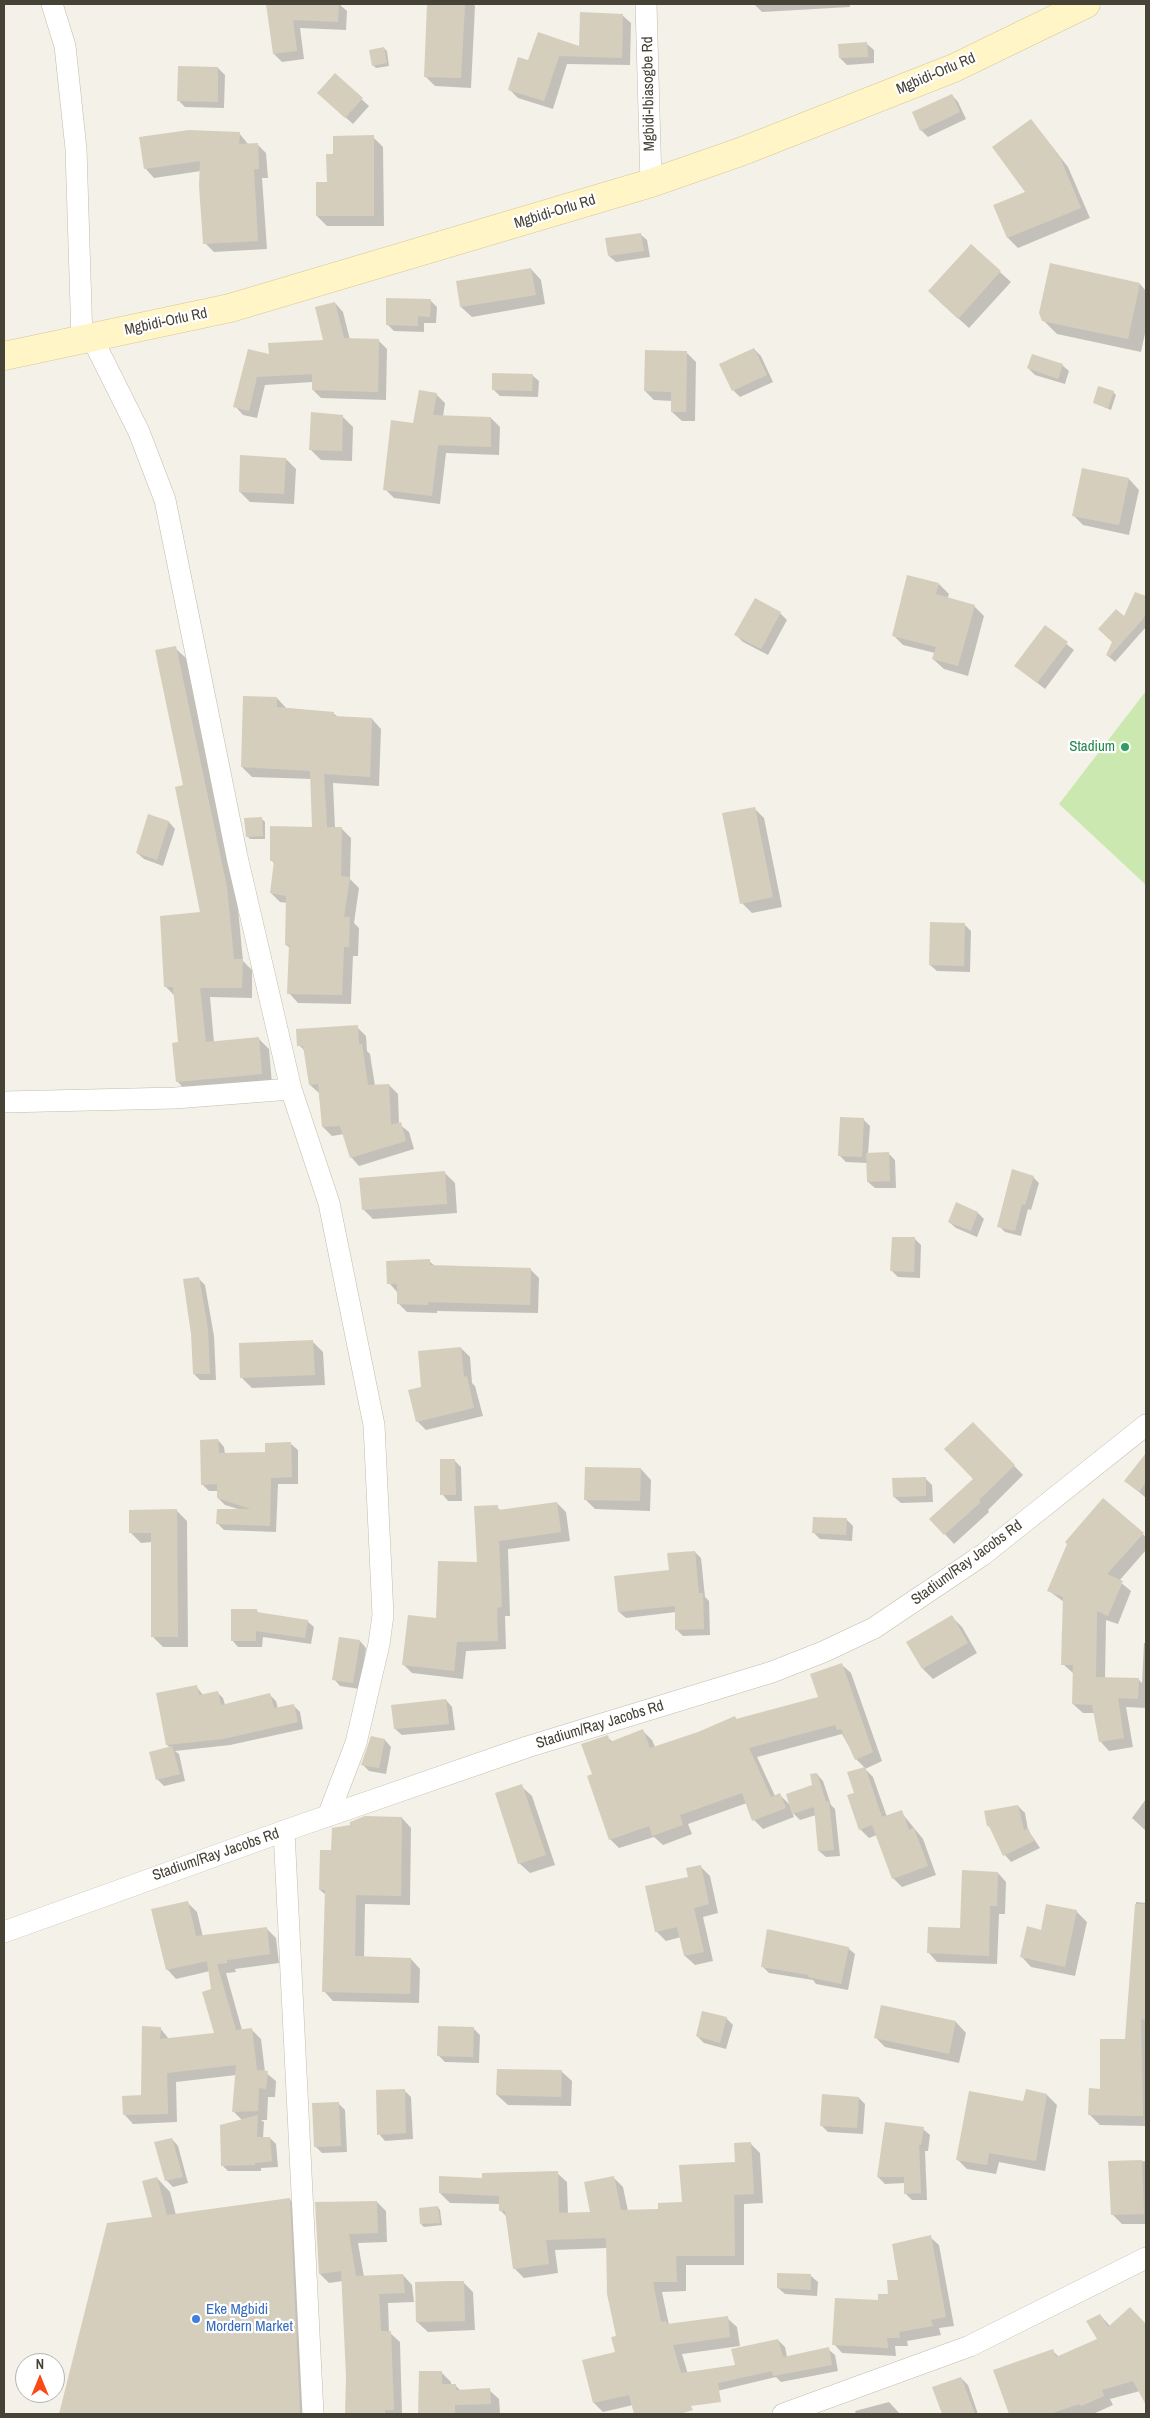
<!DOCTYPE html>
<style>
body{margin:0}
#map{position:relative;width:1150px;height:2418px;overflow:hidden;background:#f4f1e8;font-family:"Archivo Narrow",sans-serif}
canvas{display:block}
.frame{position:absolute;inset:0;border:5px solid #474236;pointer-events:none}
.north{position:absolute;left:15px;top:2353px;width:50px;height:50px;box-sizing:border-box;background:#fff;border:1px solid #b5b3af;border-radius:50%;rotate:0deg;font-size:14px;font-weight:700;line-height:20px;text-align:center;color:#474236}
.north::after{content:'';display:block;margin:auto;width:18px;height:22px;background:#fb4918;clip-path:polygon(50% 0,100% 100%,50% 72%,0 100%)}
</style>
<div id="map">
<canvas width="1150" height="2418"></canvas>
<div class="frame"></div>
<div class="north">N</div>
</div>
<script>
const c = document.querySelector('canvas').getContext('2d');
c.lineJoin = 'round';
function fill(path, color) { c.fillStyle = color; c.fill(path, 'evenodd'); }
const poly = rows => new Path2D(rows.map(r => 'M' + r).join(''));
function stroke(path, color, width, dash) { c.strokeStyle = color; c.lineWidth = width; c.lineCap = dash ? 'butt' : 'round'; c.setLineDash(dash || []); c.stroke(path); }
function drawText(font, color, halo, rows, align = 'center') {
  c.font = font + ' "Archivo Narrow",sans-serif'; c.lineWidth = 4.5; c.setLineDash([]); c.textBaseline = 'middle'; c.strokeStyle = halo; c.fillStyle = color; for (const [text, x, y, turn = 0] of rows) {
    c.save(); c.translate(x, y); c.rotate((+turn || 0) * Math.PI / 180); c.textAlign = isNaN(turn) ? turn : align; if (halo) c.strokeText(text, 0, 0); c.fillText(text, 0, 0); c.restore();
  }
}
const green = poly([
 [1146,691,1146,885,1059,804]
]);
const shadow = poly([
 [267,4,339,4,347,11,346,30,300,28,304,59,282,62,274,54],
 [428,4,473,4,475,6,471,88,435,86,425,76],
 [754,4,850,4,850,7,762,12],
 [622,15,631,23,630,65,567,64,553,109,518,98,510,90,529,62,580,48],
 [867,44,874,50,874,63,847,65,840,58],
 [384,48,387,51,389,66,376,68,373,65],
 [218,68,225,75,224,108,185,107,179,101],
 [335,75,369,106,353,124,325,99],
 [952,95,958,102,966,119,928,137,921,130],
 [1031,120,1068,167,1090,218,1018,248,1008,238,994,206,1027,192],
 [239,133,248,144,257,144,266,153,268,178,262,178,267,249,214,252,205,243,201,171,154,178,145,168],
 [373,137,383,147,384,226,327,226,317,216,328,183],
 [640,234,647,240,650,257,616,262,609,256],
 [971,246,1011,282,969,328,940,302],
 [531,269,541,280,545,304,472,317,461,307],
 [1140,284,1146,291,1146,329,1141,352,1057,334,1043,320],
 [430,300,437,307,436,323,424,323,424,332,394,331,387,324],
 [335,303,343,312,350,340,378,340,387,349,386,400,321,398,313,390,313,382,265,385,257,418,243,415,235,406,270,356,324,341],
 [754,349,761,356,773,382,740,397,733,390,721,365],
 [687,353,696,362,695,421,682,421,672,412,672,401,654,400,645,391],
 [1062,365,1069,371,1065,384,1035,375,1028,368],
 [532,375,539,381,538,397,500,396,493,389],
 [1113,392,1116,395,1111,410,1094,403],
 [436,394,445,403,443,417,491,418,500,427,499,455,446,453,440,504,394,498,385,489,414,424],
 [342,416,353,427,352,461,321,460,311,450],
 [286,459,296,469,294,504,250,502,240,492],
 [1129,479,1139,490,1129,535,1083,525,1073,515],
 [939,584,949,594,947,599,974,606,984,616,968,676,944,669,933,659,935,653,903,645,893,635],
 [1136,593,1146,598,1146,627,1115,662,1107,655],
 [755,600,780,613,787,620,768,655,743,642,736,635],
 [1045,627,1074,650,1045,689,1016,666],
 [175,648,186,658,237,898,243,961,252,970,252,998,210,997,214,1043,259,1039,269,1049,272,1084,187,1092,177,1081,179,1043,175,996,166,987,202,913,184,786],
 [277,698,286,708,333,713,338,717,372,719,381,729,379,786,333,783,335,828,341,828,351,838,350,879,359,888,354,923,359,928,358,956,353,956,351,1004,298,1003,289,993,290,948,286,945,288,903,280,902,271,893,275,864,271,860,314,828,312,779,252,777,242,767],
 [754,808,764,818,782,907,752,913,742,903],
 [149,816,169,822,175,829,163,866,144,859,137,853],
 [262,819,265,822,265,839,250,839,247,836],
 [964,924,971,931,970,972,937,971,930,965],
 [357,1027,366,1036,367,1051,370,1054,375,1086,389,1085,398,1094,399,1124,409,1132,414,1149,359,1166,351,1157,344,1134,332,1136,323,1127,319,1093,310,1085,306,1052,299,1045],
 [863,1119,870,1126,868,1154,889,1154,895,1160,896,1188,875,1188,868,1182,868,1163,846,1162,839,1155],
 [444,1172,455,1183,457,1213,373,1219,363,1209],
 [1033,1177,1039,1183,1031,1210,1028,1209,1021,1236,1005,1232,999,1226],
 [978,1213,984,1219,977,1237,956,1228,949,1222],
 [914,1238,921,1245,920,1278,898,1277,892,1271],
 [429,1261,435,1266,530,1269,539,1278,538,1313,437,1311,437,1313,407,1312,398,1303,398,1293,389,1283],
 [198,1278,205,1285,214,1336,216,1380,200,1380,194,1374],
 [313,1342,323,1352,325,1385,252,1388,242,1378],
 [461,1348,470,1357,472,1383,475,1386,483,1416,426,1430,417,1421,422,1388],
 [973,1423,1023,1475,988,1510,989,1512,954,1544,931,1519,975,1479],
 [218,1440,224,1447,225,1454,266,1454,291,1444,298,1450,298,1484,278,1484,276,1532,224,1530,217,1523,241,1510,225,1505,218,1498,218,1491,209,1491,202,1484],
 [1143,1458,1146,1461,1146,1498,1126,1481],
 [454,1460,461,1467,462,1501,448,1501,442,1494],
 [641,1469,651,1480,650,1511,595,1509,585,1499],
 [925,1478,932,1485,933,1502,901,1503,894,1497],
 [1103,1500,1146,1537,1146,1550,1119,1581,1131,1591,1118,1624,1106,1620,1105,1678,1138,1679,1142,1683,1144,1643,1146,1643,1146,1708,1126,1707,1133,1747,1109,1751,1100,1741,1095,1713,1083,1713,1073,1704,1074,1674,1063,1664,1064,1602,1049,1591],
 [557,1503,566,1512,570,1541,508,1549,510,1616,505,1616,506,1649,466,1651,463,1679,412,1673,403,1664,478,1564,497,1507,501,1511],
 [177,1511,187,1521,188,1647,163,1647,153,1637,152,1542,141,1543,130,1532],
 [846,1519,853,1526,852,1541,820,1539,814,1533],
 [695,1552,701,1558,705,1597,709,1601,710,1635,683,1636,676,1629,676,1612,626,1618,619,1612],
 [256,1610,259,1613,307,1621,314,1627,311,1644,263,1637,262,1647,238,1647,232,1640],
 [952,1617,962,1627,977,1653,933,1679,923,1669],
 [360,1641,366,1648,360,1689,340,1686,334,1679],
 [841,1664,851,1673,882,1761,865,1769,873,1777,887,1817,901,1812,923,1839,936,1875,902,1887,893,1878,877,1835,869,1838,860,1829,856,1793,865,1768,856,1759,842,1734,757,1757,775,1796,780,1795,791,1806,813,1786,817,1774,823,1781,831,1805,835,1809,840,1856,826,1857,819,1851,816,1815,800,1820,792,1812,794,1817,763,1829,754,1820,747,1803,688,1824,692,1834,663,1845,654,1837,619,1848,610,1839,593,1775,607,1737,613,1742,642,1730,652,1740,655,1747,698,1734,735,1717,737,1720,820,1698],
 [196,1686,203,1695,217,1692,223,1698,225,1705,270,1695,276,1701,278,1709,293,1705,300,1712,303,1729,230,1745,175,1751,179,1754,185,1781,164,1786,157,1779,171,1748,167,1745],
 [446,1700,452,1707,455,1730,402,1735,395,1729],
 [371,1737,385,1740,391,1747,386,1774,369,1771,363,1765],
 [521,1786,532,1796,555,1865,530,1873,519,1863],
 [1146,1799,1146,1831,1132,1818],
 [1018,1806,1025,1813,1028,1830,1040,1848,1011,1862,1005,1855,993,1830,988,1826],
 [402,1818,411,1828,410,1905,365,1904,364,1958,411,1959,420,1969,419,2003,333,2001,324,1991,327,1896,320,1890,332,1851],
 [700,1866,710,1876,718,1913,703,1917,713,1961,695,1965,685,1956,681,1937,666,1941,656,1931,689,1878],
 [998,1873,1006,1882,1005,1914,999,1914,997,1964,937,1962,929,1953,961,1929],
 [187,1902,197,1912,203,1937,267,1929,276,1938,279,1963,235,1969,236,1972,226,1973,242,2030,251,2029,261,2039,265,2072,276,2081,275,2097,268,2097,267,2120,261,2120,264,2122,263,2138,270,2138,276,2144,278,2167,261,2168,261,2171,228,2171,222,2165,242,2120,233,2111,236,2075,176,2082,177,2122,133,2124,124,2114,142,2096,160,2028,169,2039,216,2034,210,1971,176,1979,167,1969],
 [1136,1902,1146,1903,1146,2126,1100,2125,1089,2114,1126,2040],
 [1076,1911,1087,1922,1075,1976,1031,1967,1021,1956,1042,1931],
 [768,1930,848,1948,855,1954,848,1990,816,1984,813,1980,769,1973,762,1966],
 [882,2007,956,2022,966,2033,959,2063,885,2047,875,2037],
 [726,2018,733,2025,726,2049,704,2043,697,2036],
 [473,2028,480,2035,479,2063,445,2062,438,2055],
 [561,2071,572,2081,571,2106,508,2105,497,2095],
 [404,2090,411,2097,413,2139,385,2141,379,2134],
 [1047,2095,1057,2105,1045,2171,999,2162,996,2174,967,2169,957,2159,1024,2102],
 [859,2098,865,2104,863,2134,828,2132,821,2125],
 [339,2104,345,2110,347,2152,322,2153,315,2146],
 [923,2129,930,2135,928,2151,925,2151,927,2200,912,2200,905,2193,905,2183,885,2184,878,2177],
 [172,2139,178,2146,188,2183,173,2187,166,2180],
 [751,2144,760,2153,763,2203,744,2204,744,2265,686,2265,686,2291,662,2292,669,2325,727,2318,737,2327,740,2346,682,2354,693,2391,603,2412,594,2403,617,2353,618,2337,607,2248,555,2250,558,2273,524,2278,514,2268,508,2218,500,2210,500,2204,450,2203,440,2193,484,2179,557,2173,567,2182,568,2214,592,2213,613,2177,623,2187,628,2211,660,2210,683,2203,736,2163],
 [1146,2161,1146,2224,1122,2224,1112,2214,1110,2163],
 [157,2178,170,2192,176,2215,289,2199,303,2212,313,2414,60,2414,108,2224,154,2218],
 [377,2202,386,2211,387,2242,358,2243,364,2277,403,2275,412,2285,414,2302,388,2303,389,2332,400,2342,402,2414,350,2414,346,2410,348,2376,343,2281,329,2283,320,2274,316,2204],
 [438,2207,440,2210,442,2225,424,2227,421,2224],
 [930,2237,939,2245,954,2326,939,2328,941,2335,907,2341,908,2346,895,2346,896,2356,842,2353,834,2344,879,2301,889,2295],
 [811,2276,818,2282,817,2296,785,2294,778,2288],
 [463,2282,473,2292,475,2330,428,2332,417,2322],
 [1130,2309,1146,2326,1146,2402,1140,2391,1110,2399,1113,2405,1093,2414,1011,2414,995,2371,1052,2350,1059,2357,1099,2339,1100,2315,1111,2327],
 [778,2340,785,2347,787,2357,828,2349,835,2355,838,2371,781,2382,776,2377,717,2391,710,2384],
 [421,2372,442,2373,451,2382,451,2385,455,2385,461,2391,489,2390,499,2399,500,2413,420,2414],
 [961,2378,968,2385,978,2414,943,2414,934,2388],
 [889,2402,900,2414,856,2414,855,2411]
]);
const building = poly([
 [266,4,339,4,338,22,293,20,297,51,273,54],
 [427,4,465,4,461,78,424,77],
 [580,12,623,14,622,58,559,56,544,101,508,90,518,57,528,60,538,32,579,46],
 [867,42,868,57,839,58,838,44],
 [384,47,387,63,372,66,369,50],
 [178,66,218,67,218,102,177,101],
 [335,73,363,98,345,118,317,93],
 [952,94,960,112,920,131,912,112],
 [1031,119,1059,155,1081,208,1007,238,993,205,1025,192,992,147],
 [189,130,240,132,239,144,258,143,259,169,254,169,258,241,203,244,199,186,200,161,144,169,139,137],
 [374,135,374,216,316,216,316,182,327,182,326,154,333,154,333,136],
 [641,233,644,251,608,256,605,238],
 [971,244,1001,271,958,319,928,291],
 [1050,263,1140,283,1128,339,1042,321,1039,313],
 [531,268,536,295,460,307,456,281],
 [386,298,431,299,430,317,418,316,418,326,386,325],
 [335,302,344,338,379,339,378,392,312,390,312,374,257,377,249,411,233,407,248,349,269,354,268,343,323,340,315,307],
 [754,348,767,375,732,391,719,364],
 [645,350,687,351,686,412,671,412,671,392,644,391],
 [1032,354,1063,364,1058,379,1027,368],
 [492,373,533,374,532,391,492,390],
 [1098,386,1114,391,1108,408,1093,403],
 [419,390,437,393,433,415,491,417,491,447,438,445,432,496,383,490,391,420,413,423],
 [311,412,343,415,342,451,309,450],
 [240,455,286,458,284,494,239,492],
 [1082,468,1129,478,1119,525,1072,516],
 [907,575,939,583,936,594,975,605,958,666,932,659,936,647,892,636],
 [1135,592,1146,596,1146,612,1143,619,1109,657,1106,655,1112,642,1098,629,1116,609,1124,616],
 [755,598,781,612,761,649,734,635],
 [1045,625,1068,642,1037,683,1014,666],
 [176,646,227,887,234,959,243,959,242,988,200,988,206,1042,259,1037,262,1074,176,1082,172,1043,178,1042,173,987,164,987,160,916,200,912,175,787,183,785,155,650],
 [243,696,277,697,277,707,334,712,334,716,372,718,370,777,324,774,327,827,342,827,341,876,350,877,344,917,350,917,349,947,344,947,342,995,287,994,289,945,285,945,286,896,270,893,274,861,270,861,270,826,312,827,310,771,241,767],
 [755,807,773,897,740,904,722,813],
 [148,814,169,821,157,860,136,853],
 [262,817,263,836,246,837,244,818],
 [930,922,965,923,964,966,929,965],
 [358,1025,359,1044,362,1044,368,1085,389,1084,391,1125,401,1122,406,1141,350,1158,340,1126,322,1127,318,1084,309,1085,303,1046,297,1046,296,1029],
 [840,1117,864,1118,862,1157,838,1156],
 [889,1152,890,1181,867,1182,866,1153],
 [1012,1169,1034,1176,1025,1205,1022,1204,1015,1231,997,1227],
 [445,1171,447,1204,362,1210,359,1178],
 [956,1202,978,1212,971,1231,948,1222],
 [892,1237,915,1237,914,1272,890,1271],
 [430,1259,430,1265,531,1268,530,1305,428,1302,428,1305,397,1304,397,1284,387,1284,386,1261],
 [199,1277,208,1329,210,1374,193,1374,191,1334,183,1279],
 [313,1340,315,1375,240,1378,239,1343],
 [461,1347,464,1377,467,1376,474,1408,416,1422,408,1390,421,1387,418,1351],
 [973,1422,1015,1465,979,1500,981,1502,944,1535,929,1519,973,1479,944,1449],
 [218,1439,219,1453,265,1452,265,1443,291,1442,292,1477,271,1478,270,1526,216,1524,217,1509,251,1509,217,1498,217,1484,201,1485,200,1440],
 [1146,1453,1146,1482,1139,1492,1124,1481],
 [440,1459,455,1459,456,1495,440,1495],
 [585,1467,641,1468,640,1501,584,1500],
 [926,1477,926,1496,893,1497,892,1478],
 [1103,1498,1144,1533,1107,1574,1123,1581,1108,1616,1097,1611,1096,1677,1139,1678,1138,1699,1118,1698,1124,1738,1099,1742,1092,1705,1072,1704,1073,1665,1061,1665,1063,1597,1047,1591,1067,1544,1065,1542],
 [557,1502,561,1532,499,1541,502,1607,497,1608,498,1641,457,1642,454,1671,402,1665,408,1615,436,1618,438,1561,477,1562,474,1506,498,1505,498,1510],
 [177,1509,178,1637,151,1637,151,1533,129,1533,129,1510],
 [813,1517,847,1518,846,1535,812,1533],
 [695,1551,699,1593,703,1593,704,1629,675,1630,675,1606,618,1612,614,1576,669,1570,667,1553],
 [231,1609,257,1609,257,1612,308,1620,305,1638,256,1631,256,1641,231,1641],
 [952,1615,968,1643,922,1669,906,1642],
 [339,1637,360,1640,353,1683,332,1680],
 [842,1663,873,1752,855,1760,841,1729,837,1730,835,1725,749,1748,771,1797,780,1793,786,1808,752,1821,742,1793,680,1815,683,1825,652,1836,649,1826,609,1840,587,1776,592,1774,581,1744,608,1735,610,1742,643,1729,650,1748,698,1732,735,1716,736,1719,818,1697,810,1674],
 [197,1685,199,1695,218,1691,221,1705,270,1693,274,1708,294,1704,298,1722,223,1739,166,1745,156,1693],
 [446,1699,449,1724,394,1729,391,1705],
 [371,1736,385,1739,379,1768,361,1765],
 [172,1746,180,1774,156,1780,149,1752],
 [865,1767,882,1817,902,1810,909,1830,914,1828,928,1866,892,1879,872,1825,859,1830,847,1795,854,1793,847,1772],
 [817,1773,826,1802,829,1801,834,1850,818,1851,814,1807,792,1814,786,1794,812,1785,810,1774],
 [522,1784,546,1855,518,1864,495,1793],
 [1018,1805,1024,1830,1028,1828,1034,1841,1003,1856,989,1826,987,1826,984,1811],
 [365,1816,402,1817,401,1896,356,1895,355,1956,411,1958,410,1994,322,1992,325,1890,319,1890,320,1850,331,1850,332,1828,350,1825,350,1822],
 [701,1865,709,1904,694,1908,704,1952,684,1956,677,1927,655,1932,645,1886,688,1877,686,1868],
 [962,1870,998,1872,997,1906,990,1906,989,1956,927,1953,928,1927,960,1928],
 [188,1901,196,1936,267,1927,270,1954,227,1960,227,1963,217,1964,236,2030,252,2028,257,2070,268,2071,266,2089,259,2088,258,2111,232,2112,236,2065,167,2073,168,2114,123,2115,122,2096,141,2095,142,2026,161,2027,160,2039,214,2033,202,1992,211,1989,207,1961,166,1970,151,1909],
 [1046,1904,1077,1910,1065,1967,1020,1957,1027,1926,1041,1930],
 [1135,1904,1146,1904,1146,2020,1141,2019,1143,2116,1088,2115,1089,2088,1100,2089,1100,2039,1125,2039],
 [767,1929,849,1947,841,1984,808,1977,809,1975,761,1967],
 [881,2005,956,2021,949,2054,874,2038],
 [702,2011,727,2017,720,2043,696,2036],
 [438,2026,474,2027,473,2057,437,2056],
 [497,2069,562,2070,561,2097,496,2095],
 [405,2089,406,2133,377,2135,376,2090],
 [1026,2089,1047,2094,1036,2161,989,2153,987,2165,956,2160,969,2091,1023,2101],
 [822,2094,859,2097,857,2128,820,2126],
 [339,2102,341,2146,314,2147,312,2103],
 [258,2115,257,2137,270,2137,272,2161,255,2163,255,2165,221,2166,220,2125],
 [885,2122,924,2127,921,2145,919,2145,921,2193,904,2194,904,2177,877,2177],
 [172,2138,183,2177,165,2181,154,2142],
 [751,2142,754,2194,734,2195,735,2256,676,2256,677,2282,653,2282,661,2322,666,2321,667,2324,728,2316,730,2337,673,2345,681,2373,735,2365,731,2349,778,2339,783,2357,829,2347,832,2365,773,2376,772,2371,718,2383,721,2402,691,2406,693,2410,680,2414,634,2414,629,2395,593,2403,582,2360,615,2352,611,2337,616,2336,607,2294,606,2238,546,2240,549,2264,513,2269,505,2211,499,2211,499,2196,439,2193,439,2176,482,2178,482,2173,558,2171,559,2213,590,2212,584,2182,614,2176,621,2210,658,2209,658,2203,682,2202,679,2165,735,2162,734,2143],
 [1142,2160,1144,2214,1111,2215,1108,2161],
 [157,2177,167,2215,290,2198,300,2414,59,2414,107,2223,152,2217,142,2181],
 [377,2201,378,2233,349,2234,356,2276,403,2274,405,2293,379,2294,381,2331,391,2331,394,2410,385,2410,385,2414,345,2414,346,2376,341,2271,319,2274,315,2202],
 [438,2206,440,2223,420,2224,419,2208],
 [931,2235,946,2317,931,2320,933,2326,899,2332,900,2338,887,2338,888,2348,832,2345,835,2298,878,2300,878,2294,888,2294,887,2280,898,2280,892,2244],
 [777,2273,811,2274,811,2290,777,2288],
 [449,2281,464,2281,465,2321,416,2322,415,2282],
 [1130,2307,1146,2324,1146,2405,1133,2381,1102,2390,1104,2396,1081,2406,1079,2404,1050,2414,1009,2414,993,2370,1053,2349,1056,2357,1097,2339,1086,2321,1100,2314,1108,2327],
 [419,2371,442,2371,442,2384,456,2384,456,2390,490,2388,491,2404,455,2405,455,2414,418,2414],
 [961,2377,975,2414,942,2414,932,2387]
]);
const street = poly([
 [52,4,65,46,76,149,82,340],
 [646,4,651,183],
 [92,338,139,432,165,500,237,857,291,1089,329,1203,374,1425,383,1615,379,1644,356,1743,328,1816],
 [4,1102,175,1098,291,1089],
 [284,1831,313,2414],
 [4,1932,284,1831,527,1747,772,1672,823,1652,874,1628,984,1554,1146,1425],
 [783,2414,970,2346,1146,2258]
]);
const secondary = poly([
 [4,356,230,308,651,183,743,151,954,68,1086,4]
]);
const markers = [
 [1125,747,5,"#2e9e5b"],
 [196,2319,5,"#3f7fe0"]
];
const streetNames = [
 ["Mgbidi-Orlu Rd",936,74,-23],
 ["Mgbidi-Ibiasogbe Rd",649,94,-91],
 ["Mgbidi-Orlu Rd",555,212,-17],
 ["Mgbidi-Orlu Rd",166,322,-12],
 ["Stadium/Ray Jacobs Rd",967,1563,-36],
 ["Stadium/Ray Jacobs Rd",600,1725,-17],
 ["Stadium/Ray Jacobs Rd",216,1855,-19]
];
const leisureNames = [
 ["Stadium",1115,747]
];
const shopNames = [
 ["Eke Mgbidi",206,2310],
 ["Mordern Market",206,2327]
];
fill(green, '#cbe8b0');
fill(shadow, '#0003');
fill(building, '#d6cebd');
stroke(street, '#c2bcad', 22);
stroke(secondary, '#d4c898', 29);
stroke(street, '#fff', 21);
stroke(secondary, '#fff5c7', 28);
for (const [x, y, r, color] of markers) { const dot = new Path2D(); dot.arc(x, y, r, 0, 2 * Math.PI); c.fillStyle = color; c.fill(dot); stroke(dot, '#fff', 2); }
drawText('15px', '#474236', '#fff', streetNames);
drawText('15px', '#27864d', '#fff', leisureNames, 'right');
drawText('15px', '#366cbe', '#fff', shopNames, 'left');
</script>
